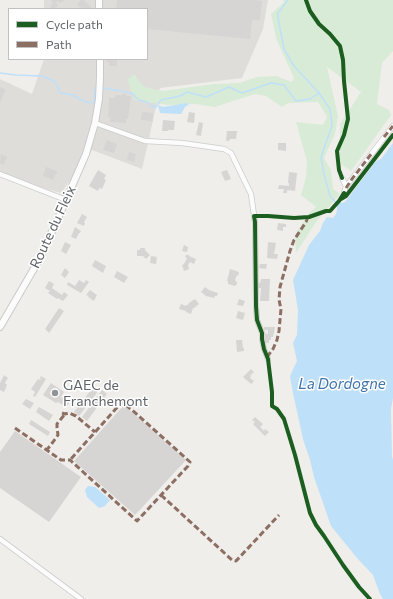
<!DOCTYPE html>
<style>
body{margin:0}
#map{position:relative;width:393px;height:599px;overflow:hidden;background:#efeeea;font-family:Commissioner,sans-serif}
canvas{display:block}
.legend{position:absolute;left:8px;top:8px;width:140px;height:52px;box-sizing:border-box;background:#fff;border:1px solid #bfc1c3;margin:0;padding:5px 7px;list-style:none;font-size:12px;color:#5f6368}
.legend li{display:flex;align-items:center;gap:8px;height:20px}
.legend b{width:20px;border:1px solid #bfc1c3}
</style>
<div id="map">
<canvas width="393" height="599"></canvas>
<ul class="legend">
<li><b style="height:5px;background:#1b5e20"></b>Cycle path</li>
<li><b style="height:5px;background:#8d6e63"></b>Path</li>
</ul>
</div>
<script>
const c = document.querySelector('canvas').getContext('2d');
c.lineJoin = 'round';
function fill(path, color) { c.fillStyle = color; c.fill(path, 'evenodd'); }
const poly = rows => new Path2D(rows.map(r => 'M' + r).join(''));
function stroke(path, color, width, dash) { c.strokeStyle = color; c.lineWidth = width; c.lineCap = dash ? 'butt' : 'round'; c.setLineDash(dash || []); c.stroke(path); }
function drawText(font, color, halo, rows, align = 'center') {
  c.font = font + ' Commissioner,sans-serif'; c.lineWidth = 3; c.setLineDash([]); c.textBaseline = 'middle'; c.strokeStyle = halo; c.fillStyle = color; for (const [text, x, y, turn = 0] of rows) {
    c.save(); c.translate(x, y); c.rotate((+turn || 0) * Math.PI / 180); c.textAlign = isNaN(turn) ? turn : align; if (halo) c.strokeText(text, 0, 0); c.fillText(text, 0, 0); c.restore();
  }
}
const industrial = poly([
 [44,0,268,0,263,29,242,78,160,88,148,143,142,169,92,150,61,193,0,176,0,79,32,94,44,59,147,59,147,9,44,9]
]);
const green = poly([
 [283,0,393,0,393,51,382,63,377,104,389,110,391,115,351,171,341,164,341,161,340,160,340,124,361,92,327,67,338,116,335,134,324,158,331,170,333,189,340,194,316,222,296,253,295,235,309,213,316,207,301,195,306,177,307,161,296,122,323,125,327,117,318,102,288,103,282,107,266,96,255,94,227,103,215,107,196,104,168,105,135,100,130,88,128,79,134,74,144,87,163,91,214,84,239,83,257,77,276,76,292,82,294,78,276,38,271,14,284,2]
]);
const water = poly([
 [187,103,189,104,185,107,181,114,160,113,158,105,163,107],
 [393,143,393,398,391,409,392,456,393,460,393,599,383,599,380,594,373,575,357,558,331,526,314,477,310,460,303,439,293,393,290,376,297,361,293,343,297,335,298,310,293,280,309,245,320,231,323,223,327,217,333,218,336,214,337,210,337,207,334,205,338,201,342,203,345,202,376,161,381,159],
 [88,486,95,487,110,500,105,506,99,508,87,497,85,490]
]);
const stream = poly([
 [288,0,278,13,278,18,284,49,294,66,319,93,330,109,332,126,324,148,321,158,324,174,330,196,337,204],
 [0,73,16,75,42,76,54,81,61,93,72,95,86,102,94,103,95,88],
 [104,88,127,92,133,94,139,100,147,102,155,108,161,100,180,96,187,92,206,97,229,87,242,93,271,83,284,85,296,101,310,99,319,93]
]);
const building = poly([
 [51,0,65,0,60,3,58,1,56,3,58,6,53,9,52,9,50,6,53,4],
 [81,0,84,0,91,7,88,9,80,9,82,8,81,7,80,8,77,4],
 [117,0,255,0,262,1,260,20,252,20,250,39,147,29,147,9,116,9],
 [107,59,117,59,117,66,109,66,109,62,107,62],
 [0,87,6,90,0,102],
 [123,94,126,94,126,96,131,96,128,119,126,119,126,123,110,122,110,117,108,117,109,98,115,98,115,95,123,95],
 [142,112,153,113,153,121,141,120],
 [189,112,195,113,194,123,187,122],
 [163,120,175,121,174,130,168,130,168,131,162,131],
 [199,122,203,123,201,136,196,135],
 [227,131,237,131,236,139,230,139,229,141,226,141],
 [107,140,117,144,114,153,103,150],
 [278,143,286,143,286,151,278,150],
 [129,152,136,154,134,162,127,160],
 [1,154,7,157,3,165,0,163],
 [46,167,56,171,57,172,57,174,55,175,53,180,43,176],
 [98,170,106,175,104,179,106,180,102,189,99,188,98,191,89,186],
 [227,170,231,179,225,181,221,172],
 [289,172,297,173,295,191,287,190,287,193,283,193,284,189,278,189,279,185,289,186,289,183,288,183],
 [82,214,87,217,84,222,85,223,84,226,77,223],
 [278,223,286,224,286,227,283,227,283,231,277,230],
 [75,227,81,231,80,233,79,233,76,239,71,237],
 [65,242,71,245,66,254,61,251],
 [268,242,276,243,274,254,278,254,277,259,267,258],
 [184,245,188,247,187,252,182,251],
 [140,248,145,248,145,250,150,255,146,259,143,256,137,256,137,250,140,250],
 [186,255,189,255,189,256,196,259,194,264,190,262,188,265,189,269,184,271,182,265,184,264,187,258,185,257],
 [151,256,157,257,156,264,150,263],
 [95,260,106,266,103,273,92,266],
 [260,264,267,264,266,269,259,268],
 [65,268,69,272,65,278,61,275],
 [230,269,239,272,238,276,237,275,235,280,237,283,237,284,235,286,228,284,228,281,227,281],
 [117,271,128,277,124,283,114,277],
 [261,279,270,279,269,301,260,301,261,288,258,288,258,283,260,283],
 [79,280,84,283,86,280,89,282,81,293,67,285,68,282,75,286],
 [49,281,54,284,52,288,62,295,64,292,68,295,63,301,58,298,57,299,48,293,50,291,45,288],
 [205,287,209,290,218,293,217,296,215,296,214,298,206,296,201,292],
 [90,290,97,295,94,301,88,297,89,296,86,295],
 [195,299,199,304,194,308,193,308,191,314,186,312,186,311,179,309,181,304,186,306,186,305,188,305,189,303],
 [239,299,245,301,243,306,237,305],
 [59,308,64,311,49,333,45,329],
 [238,311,245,313,243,320,236,318],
 [264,327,275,327,273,337,271,337,271,340,269,340,269,343,265,343,265,333,268,334,268,330,264,330],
 [236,340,242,340,243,348,244,348,244,351,237,352],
 [251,369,254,372,250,376,251,376,250,378,254,381,251,384,243,377],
 [4,375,8,378,5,383,7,385,4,392,0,390,0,383],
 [41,376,46,379,35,397,33,396,35,392,31,389,38,379,40,380,41,379,40,378],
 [51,383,64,392,61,397,70,402,66,407,58,402,56,403,43,395],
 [94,386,99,390,79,416,74,412],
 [102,390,107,394,87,421,82,417],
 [26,399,34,403,30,409,22,404],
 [124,405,186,460,135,515,74,461],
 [39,407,53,415,49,421,36,412],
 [255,417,263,424,260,427,264,431,265,429,269,432,265,436,253,424,255,422,252,420],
 [31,420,50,432,48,436,29,424],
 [15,431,81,477,49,522,0,488,0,452]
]);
const minor = poly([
 [95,123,145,141,182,143,224,149,231,153,251,194,255,222,256,306,257,320,262,333,262,339,264,349,268,359],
 [0,174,66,200],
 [342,178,346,186],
 [344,193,346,186,352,179,393,126],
 [0,539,81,599]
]);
const secondary = poly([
 [99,9,99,0],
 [0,327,39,260,55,225,86,154,95,123,99,99,100,77,100,59]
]);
const quiet = poly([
 [384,137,393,126],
 [346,188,352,179,372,153],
 [267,357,273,349,277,340,279,331,281,309,279,300,280,287,290,251,294,240,306,222,308,217],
 [62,413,65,414,69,413,76,416,95,432],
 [15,428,61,460,70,460,137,521,188,466,190,462,132,410,122,402,70,460],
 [46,451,53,442,58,435,57,428,57,424,65,414],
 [161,495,232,560,236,561,279,515]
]);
const cycleway = poly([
 [306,0,310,11,319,24,330,34,340,46,343,60,344,81,348,119,344,135,337,151,339,170,342,178],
 [344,193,339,201,330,211,326,211,309,217,294,218,268,216,254,216,255,222,256,306,257,320,262,333,262,339,264,349,268,359,272,392,272,406,277,409,284,419,295,455,310,513,316,525,324,536,343,565,359,587,370,599],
 [341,199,346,196,393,135]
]);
const markers = [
 [55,393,4,"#919496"]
];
const streetNames = [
 ["Route du Fleix",53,227,-65]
];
const poiNames = [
 ["GAEC de",63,385],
 ["Franchemont",63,401]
];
const waterNames = [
 ["La Dordogne",342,384]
];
fill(industrial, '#dfddda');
fill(green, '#d8ebd6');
fill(water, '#bfe0f9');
stroke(stream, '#bfe0f9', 1.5);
fill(building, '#d6d5d3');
stroke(minor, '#cbcccc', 6);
stroke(secondary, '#cacacb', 8);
stroke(minor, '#fdfcfc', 4.5);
stroke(secondary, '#fdfcfc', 6);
stroke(quiet, '#8d6e63', 3, [6, 3]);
stroke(cycleway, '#1b5e20', 4);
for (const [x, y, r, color] of markers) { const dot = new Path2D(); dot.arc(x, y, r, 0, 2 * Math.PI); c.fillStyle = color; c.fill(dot); stroke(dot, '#fff', 1.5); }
drawText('14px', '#5f6368', '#fff', streetNames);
drawText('14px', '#5f6368', '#fff', poiNames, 'left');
drawText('italic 15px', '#4174aa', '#fff', waterNames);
</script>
